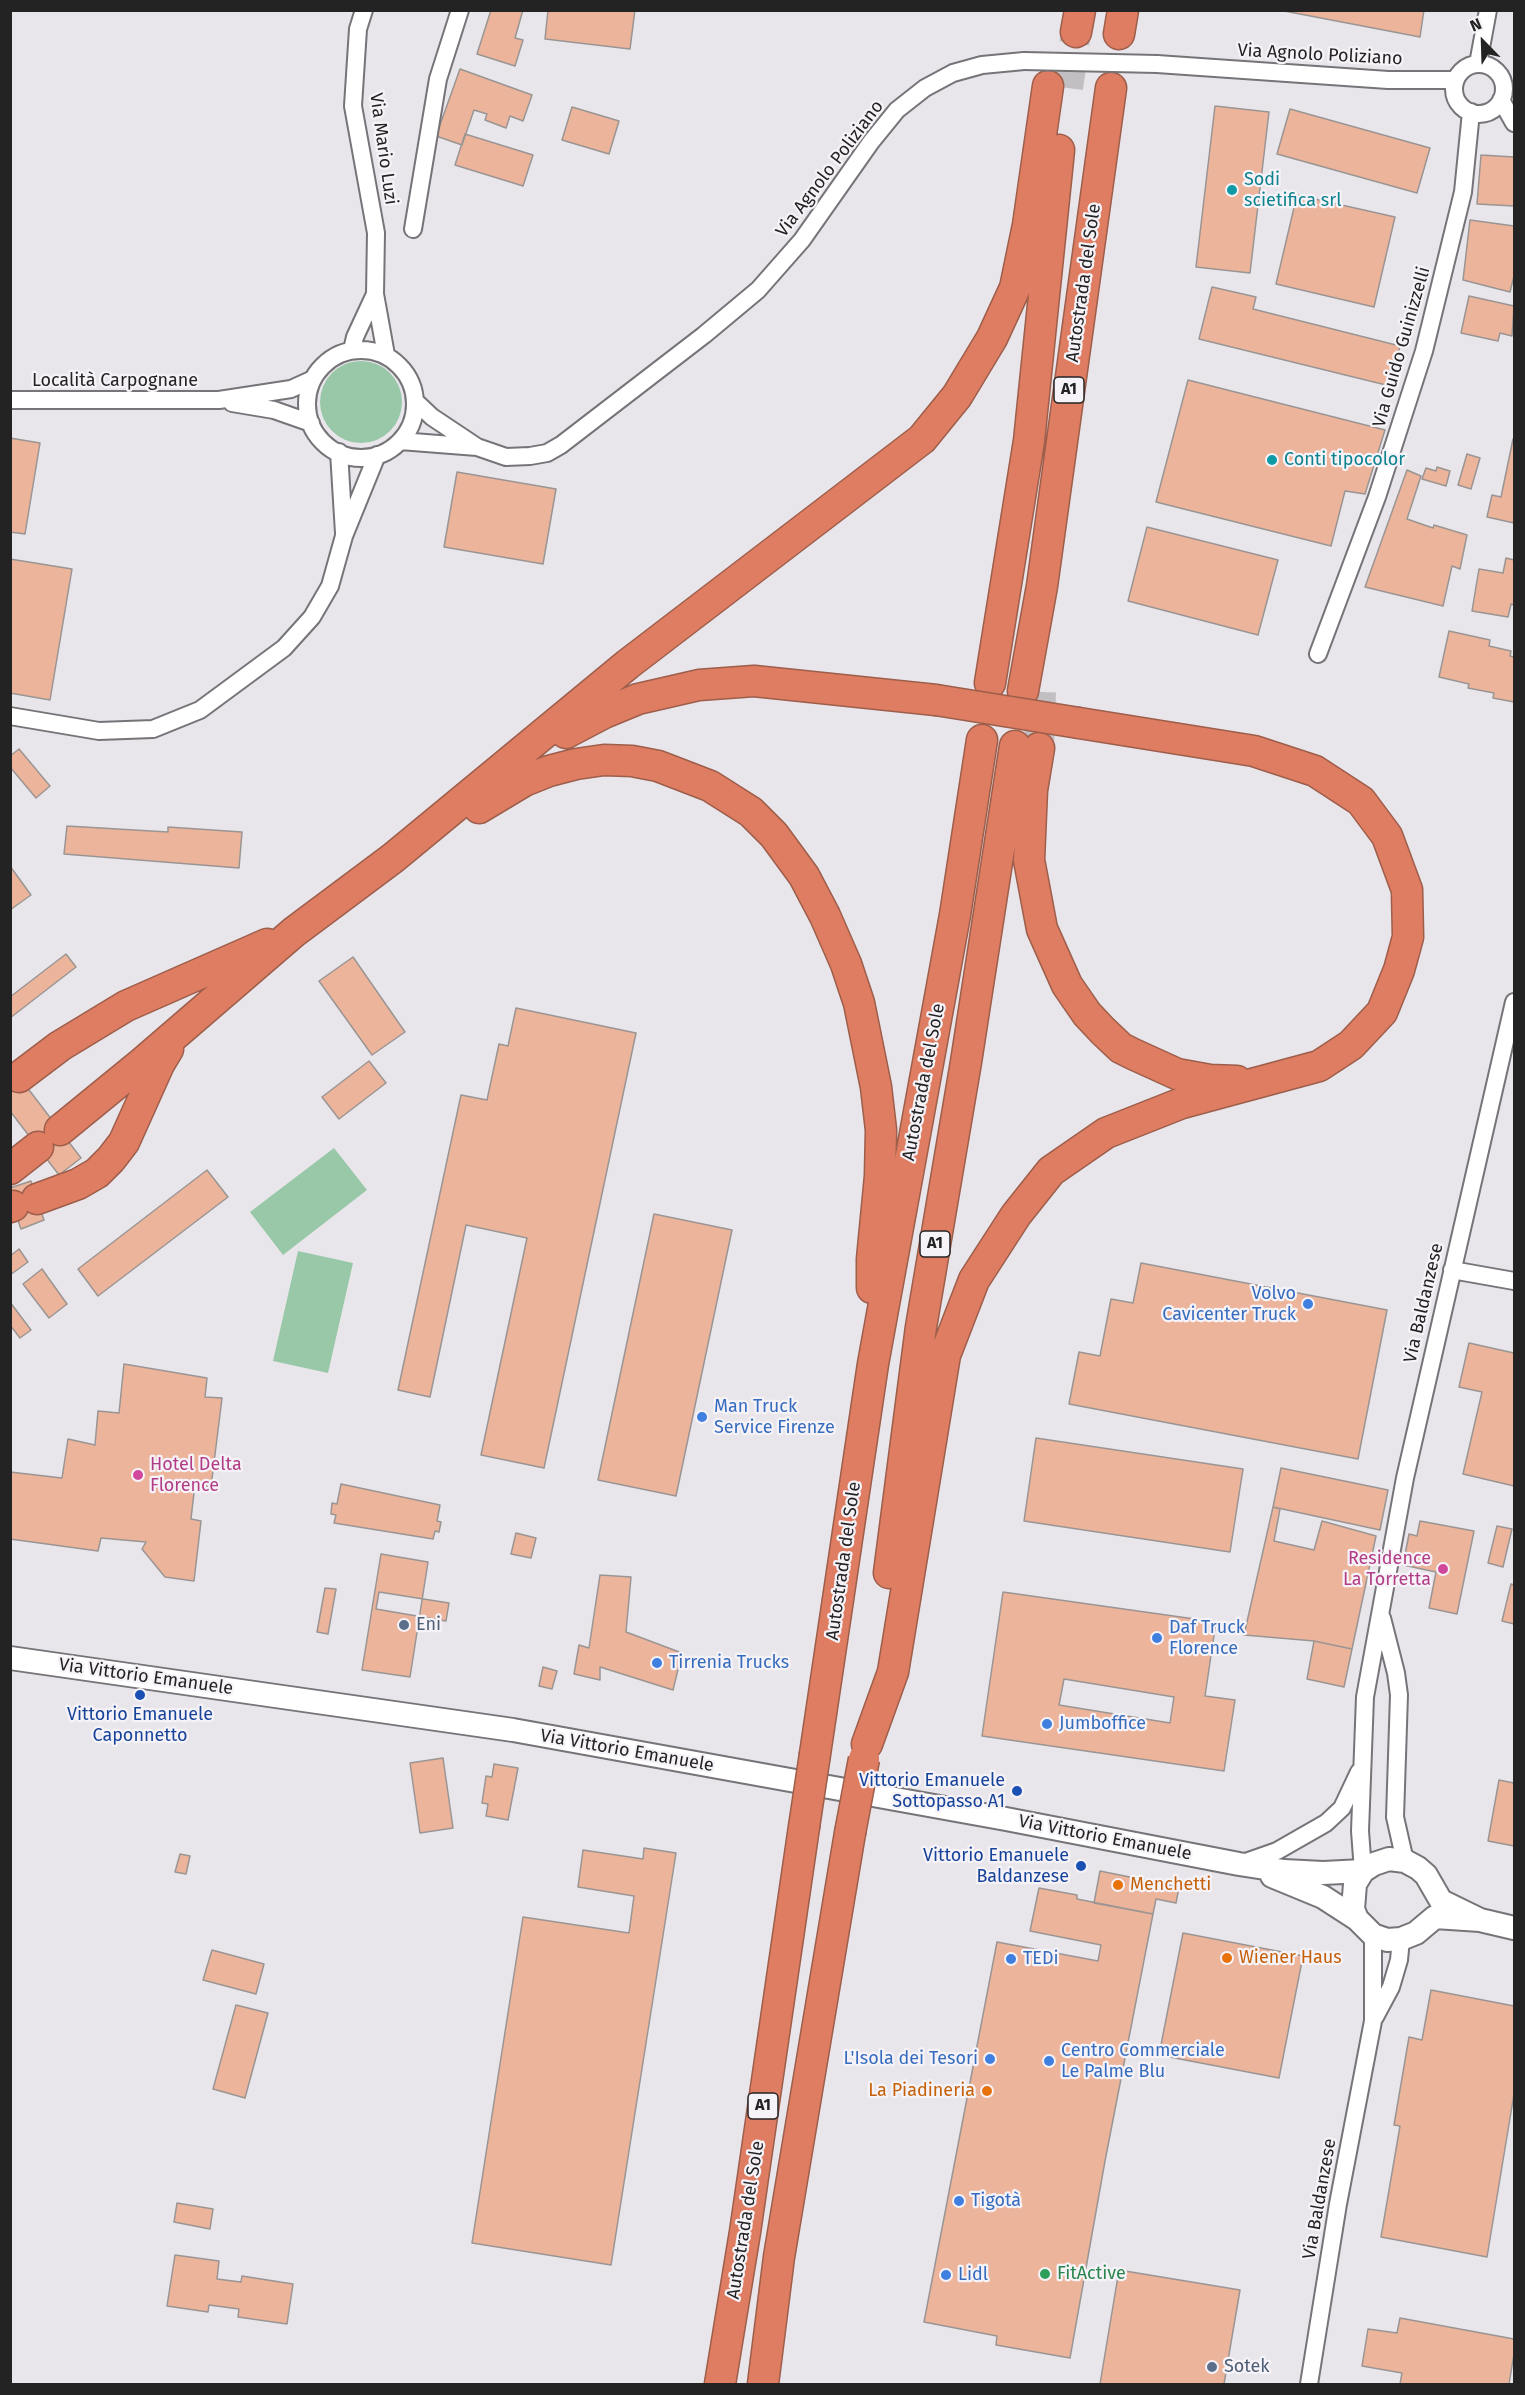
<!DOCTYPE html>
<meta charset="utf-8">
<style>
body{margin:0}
#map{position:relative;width:1525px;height:2395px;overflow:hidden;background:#e9e6eb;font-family:"Fira Sans",sans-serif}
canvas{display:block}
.frame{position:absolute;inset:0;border:12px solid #242324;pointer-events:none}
.north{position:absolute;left:1453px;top:12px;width:60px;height:60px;-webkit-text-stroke:4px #f6f3f8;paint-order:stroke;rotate:337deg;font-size:16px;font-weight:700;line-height:24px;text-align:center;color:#242324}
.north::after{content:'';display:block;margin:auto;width:21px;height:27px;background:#242324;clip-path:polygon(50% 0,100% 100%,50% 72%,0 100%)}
</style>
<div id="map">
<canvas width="1525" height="2395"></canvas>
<div class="frame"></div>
<div class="north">N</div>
</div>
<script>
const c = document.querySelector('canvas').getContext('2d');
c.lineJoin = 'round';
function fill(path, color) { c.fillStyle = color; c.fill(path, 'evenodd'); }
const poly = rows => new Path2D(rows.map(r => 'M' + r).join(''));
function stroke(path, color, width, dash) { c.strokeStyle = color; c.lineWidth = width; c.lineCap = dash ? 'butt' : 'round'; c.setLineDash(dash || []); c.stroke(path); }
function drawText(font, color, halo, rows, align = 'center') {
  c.font = font + ' "Fira Sans",sans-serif'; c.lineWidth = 4.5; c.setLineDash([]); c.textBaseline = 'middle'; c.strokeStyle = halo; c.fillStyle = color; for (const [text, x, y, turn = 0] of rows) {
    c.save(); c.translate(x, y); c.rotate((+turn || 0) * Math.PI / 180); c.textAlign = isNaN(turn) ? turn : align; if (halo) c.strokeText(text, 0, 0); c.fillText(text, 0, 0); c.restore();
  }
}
const green = poly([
 '320 402a41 41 0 1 1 82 0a41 41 0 1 1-82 0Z',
 [334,1148,367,1190,283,1255,250,1212],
 [298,1251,353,1263,328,1373,273,1361]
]);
const building = poly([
 [491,10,523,10,515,38,523,40,515,66,477,54,491,10],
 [548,10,635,10,630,49,545,39,548,10],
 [1279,10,1424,10,1420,37,1279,10],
 [460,69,532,95,523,121,510,116,506,128,485,120,487,114,474,110,462,145,436,136,460,69],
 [1215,106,1269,112,1250,273,1196,267,1215,106],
 [572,107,619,121,609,154,562,140,572,107],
 [1290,109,1430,148,1417,193,1277,154,1290,109],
 [465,134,533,155,523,186,455,165,465,134],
 [1481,155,1514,157,1514,206,1477,204,1481,155],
 [1297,195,1395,217,1374,307,1276,284,1297,195],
 [1470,220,1514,226,1514,276,1510,292,1463,280,1470,220],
 [1212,287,1256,297,1253,309,1400,346,1390,386,1199,339,1212,287],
 [1469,296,1514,306,1512,336,1500,333,1498,341,1461,333,1469,296],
 [1188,380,1385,430,1365,494,1345,491,1331,546,1156,502,1188,380],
 [10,438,40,443,25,534,10,532,10,438],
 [1513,439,1514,439,1514,523,1487,517,1492,495,1501,497,1513,439],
 [1467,454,1480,458,1471,489,1458,485,1467,454],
 [1437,467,1450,471,1446,486,1422,479,1426,468,1436,471,1437,467],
 [1407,470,1421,476,1407,519,1433,528,1434,525,1467,535,1460,569,1452,566,1443,606,1365,587,1407,470],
 [457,472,556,489,543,564,444,547,457,472],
 [1147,527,1278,560,1258,635,1128,601,1147,527],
 [1506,558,1514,560,1514,605,1511,604,1508,617,1472,611,1479,569,1503,573,1506,558],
 [10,559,72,569,50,700,10,693,10,559],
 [1449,631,1490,640,1489,646,1511,651,1510,656,1514,657,1514,702,1493,698,1494,693,1468,688,1469,684,1439,677,1449,631],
 [19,749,50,786,36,798,10,767,10,756,19,749],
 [67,826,168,832,168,827,242,832,239,868,64,854,67,826],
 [10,866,31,895,10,910,10,866],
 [66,954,76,967,10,1018,10,997,66,954],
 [353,957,405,1032,372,1055,319,981,353,957],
 [516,1008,636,1033,544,1468,481,1455,527,1238,466,1225,430,1397,398,1390,461,1095,487,1100,499,1044,508,1046,516,1008],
 [369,1061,386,1083,339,1119,322,1097,369,1061],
 [10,1065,81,1158,59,1175,10,1111,10,1065],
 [207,1170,228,1197,98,1296,78,1269,207,1170],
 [31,1181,44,1220,21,1229,10,1198,10,1188,31,1181],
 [654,1214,732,1230,676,1496,598,1480,654,1214],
 [19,1249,28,1262,10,1275,10,1256,19,1249],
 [1141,1263,1387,1310,1358,1459,1069,1404,1079,1352,1100,1356,1111,1299,1133,1303,1141,1263],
 [42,1269,67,1304,49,1318,23,1284,42,1269],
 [10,1302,31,1330,20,1338,10,1325,10,1302],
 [1469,1343,1514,1353,1514,1486,1463,1474,1482,1392,1459,1387,1469,1343],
 [124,1364,207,1378,205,1397,222,1398,211,1487,195,1484,191,1519,201,1521,194,1581,165,1577,142,1549,146,1542,101,1538,98,1551,10,1539,10,1472,62,1478,68,1439,95,1445,98,1411,119,1413,124,1364],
 [1036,1438,1243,1469,1230,1552,1024,1521,1036,1438],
 [1281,1468,1388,1490,1380,1530,1273,1507,1281,1468],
 [341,1484,440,1505,437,1521,441,1522,439,1532,435,1531,433,1539,334,1523,336,1515,331,1514,332,1503,337,1504,341,1484],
 [1273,1507,1280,1509,1274,1541,1314,1550,1322,1521,1376,1536,1352,1649,1314,1641,1244,1635,1273,1507],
 [1420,1521,1474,1531,1457,1614,1429,1608,1436,1572,1403,1565,1409,1534,1417,1536,1420,1521],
 [1497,1526,1512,1529,1503,1567,1488,1563,1497,1526],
 [516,1533,536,1538,531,1558,511,1554,516,1533],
 [381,1554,428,1562,410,1677,362,1670,381,1554],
 [600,1575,631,1577,626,1632,682,1653,673,1690,600,1667,600,1680,574,1674,579,1645,589,1648,600,1575],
 [1511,1584,1514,1585,1514,1624,1502,1621,1511,1584],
 [325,1588,336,1589,328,1634,317,1632,325,1588],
 [379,1592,449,1603,446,1621,376,1609,379,1592],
 [1003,1592,1216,1622,1205,1696,1235,1700,1224,1771,982,1736,1003,1592],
 [1064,1679,1174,1697,1170,1723,1059,1705,1064,1679],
 [1314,1641,1352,1649,1344,1687,1307,1679,1314,1641],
 [543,1667,557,1671,552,1689,539,1686,543,1667],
 [443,1758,453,1828,420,1833,410,1763,443,1758],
 [494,1764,518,1768,508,1820,486,1816,488,1804,482,1803,486,1776,492,1777,494,1764],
 [1499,1780,1514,1783,1514,1846,1488,1841,1499,1780],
 [644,1848,676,1853,611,2265,472,2243,523,1917,629,1933,634,1896,578,1887,583,1850,643,1859,644,1848],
 [180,1854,190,1856,186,1874,175,1872,180,1854],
 [1100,1871,1179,1887,1176,1903,1156,1899,1153,1914,1094,1903,1100,1871],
 [1039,1888,1077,1895,1077,1899,1153,1914,1105,2161,1070,2358,996,2345,997,2336,924,2322,997,1942,1098,1961,1101,1945,1030,1931,1039,1888],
 [1183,1933,1303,1956,1279,2078,1159,2055,1183,1933],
 [212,1950,264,1964,256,1994,203,1980,212,1950],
 [1431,1990,1514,2006,1514,2094,1487,2257,1381,2237,1400,2126,1394,2125,1409,2037,1422,2040,1431,1990],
 [236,2005,268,2013,245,2098,213,2089,236,2005],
 [177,2203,213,2209,210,2229,174,2222,177,2203],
 [175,2255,219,2261,217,2279,241,2282,242,2276,293,2284,287,2324,238,2317,239,2309,209,2305,208,2312,167,2306,175,2255],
 [1119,2270,1240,2290,1224,2384,1100,2384,1119,2270],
 [1400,2318,1514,2339,1514,2354,1509,2384,1400,2384,1402,2373,1362,2366,1368,2329,1397,2333,1400,2318]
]);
const motorwayTunnel = poly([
 [1068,88,1076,32],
 [1039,748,1041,692]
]);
const minor = poly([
 [364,10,358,29,353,106,376,233,375,294,386,355],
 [1157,64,1388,80,1455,80],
 [1478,64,1488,10],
 '1454 89a25 25 0 1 1 50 0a25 25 0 1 1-50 0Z',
 [1501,100,1514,123],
 [413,229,438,79,460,10],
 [352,350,355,337,375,294],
 '307 404a54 54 0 1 1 108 0a54 54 0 1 1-108 0Z',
 [10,400,219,400,291,389,313,379],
 [415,401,432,417,477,447,506,457,530,456,547,453,561,445,704,335,758,290,802,240,871,142,897,110,925,88,953,73,982,65,1024,61],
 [232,403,274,410,311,423],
 [400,441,477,447],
 [339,452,344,533],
 [1318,654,1377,497,1424,351,1463,192,1471,112],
 [10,716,99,731,153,729,200,710,284,648,312,617,330,586,344,536,377,455],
 [1452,1270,1514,1281],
 [1382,1618,1396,1673,1399,1695,1395,1817,1405,1861],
 [1240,1864,1277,1851,1326,1823,1342,1808,1359,1772],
 [1363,1871,1360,1831,1365,1697,1405,1478,1514,1002],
 [1375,2017,1391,1987,1399,1960,1401,1939],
 [1309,2384,1338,2204,1373,2021,1373,1935]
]);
const secondary = poly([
 [10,1658,513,1730,1006,1819,1239,1864,1284,1871,1323,1873,1363,1871],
 [1272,1876,1323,1897,1357,1919],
 [1480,1920,1441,1901,1426,1875,1418,1868,1405,1861,1389,1859,1374,1864,1363,1871,1355,1884,1353,1909,1357,1919,1373,1935,1387,1940,1401,1939,1416,1933,1435,1917,1480,1920,1514,1928]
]);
const motorway = poly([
 [1076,32,1080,10],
 [1119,34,1123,10],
 [990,683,1029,441,1059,150],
 [1023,691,1042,586,1111,88],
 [566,733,604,713,638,699,699,685,754,681,936,700],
 [1039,748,1032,790,1029,860,1042,929,1067,985,1087,1014,1103,1031,1121,1048,1133,1054,1177,1074,1210,1080,1237,1081],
 [479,808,524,781,549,771,576,764,604,760,632,761,658,766,710,786,751,812,774,835,804,876,825,916,846,964,859,1003,876,1087,881,1130,880,1176,872,1259,872,1288],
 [19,1077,60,1046,126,1006,267,944],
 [60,1130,142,1063,294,932,393,858,628,664,922,439,957,396,992,338,1015,288,1028,225,1048,86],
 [10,1169,38,1147],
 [37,1199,78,1184,97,1173,111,1159,124,1142,159,1064,168,1049],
 [10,1207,13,1206],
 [889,1573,921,1327,966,1062,1015,746],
 [867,1744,893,1672,945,1355,974,1280,1016,1215,1051,1171,1106,1133,1182,1103,1319,1066,1351,1045,1382,1012,1399,970,1408,937,1407,890,1387,836,1361,801,1315,771,1254,751,1079,723],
 [815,1754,873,1364,955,915,982,740],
 [720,2384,745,2232,804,1827],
 [763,2384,779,2257,850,1833]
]);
const minorBridge = poly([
 [1024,61,1157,64]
]);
const motorwayBridge = poly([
 [936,700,1079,723],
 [804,1827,815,1754],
 [850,1833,864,1759]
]);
const markers = [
 [1232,190,6,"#0f9aa8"],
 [1272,460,6,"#0f9aa8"],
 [1308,1304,6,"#3f7fe0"],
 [702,1417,6,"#3f7fe0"],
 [138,1475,6,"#d1479c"],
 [1443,1569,6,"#d1479c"],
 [404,1625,6,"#5c6f8a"],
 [1157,1638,6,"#3f7fe0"],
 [657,1663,6,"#3f7fe0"],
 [140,1695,6,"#1a4fb4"],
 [1047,1724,6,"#3f7fe0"],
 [1017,1791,6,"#1a4fb4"],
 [1081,1866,6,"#1a4fb4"],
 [1118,1885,6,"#e8710a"],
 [1227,1958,6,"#e8710a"],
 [1011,1959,6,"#3f7fe0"],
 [990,2059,6,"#3f7fe0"],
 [1049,2061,6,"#3f7fe0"],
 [987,2091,6,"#e8710a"],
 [959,2201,6,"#3f7fe0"],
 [1045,2274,6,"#2e9e5b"],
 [946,2275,6,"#3f7fe0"],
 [1212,2367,6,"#5c6f8a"]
];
const shields = [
 [1069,390,30],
 [935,1244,30],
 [763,2106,30]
];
const shieldNames = [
 ["A1",1069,390],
 ["A1",935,1244],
 ["A1",763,2106]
];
const streetNames = [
 ["Via Agnolo Poliziano",1320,55,3],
 ["Via Mario Luzi",383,149,82],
 ["Via Agnolo Poliziano",830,169,-53],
 ["Autostrada del Sole",1084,283,-82],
 ["Via Guido Guinizzelli",1402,347,-74],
 ["Località Carpognane",115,381],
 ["Autostrada del Sole",924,1082,-79],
 ["Via Baldanzese",1424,1303,-77],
 ["Autostrada del Sole",844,1561,-82],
 ["Via Vittorio Emanuele",146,1677,8],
 ["Via Vittorio Emanuele",627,1751,10],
 ["Via Vittorio Emanuele",1105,1838,11],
 ["Via Baldanzese",1320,2199,-80],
 ["Autostrada del Sole",746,2220,-81]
];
const cultureNames = [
 ["Sodi",1244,180],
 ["scietifica srl",1244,201],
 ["Conti tipocolor",1284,460]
];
const shopNames = [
 ["Volvo",1296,1294,"right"],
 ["Cavicenter Truck",1296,1315,"right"],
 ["Man Truck",714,1407],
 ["Service Firenze",714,1428],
 ["Daf Truck",1169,1628],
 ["Florence",1169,1649],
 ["Tirrenia Trucks",669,1663],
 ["Jumboffice",1059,1724],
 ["TEDi",1023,1959],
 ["Centro Commerciale",1061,2051],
 ["Le Palme Blu",1061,2072],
 ["L'Isola dei Tesori",978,2059,"right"],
 ["Tigotà",971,2201],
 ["Lidl",958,2275]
];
const hotelNames = [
 ["Hotel Delta",150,1465],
 ["Florence",150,1486],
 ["Residence",1431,1559,"right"],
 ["La Torretta",1431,1580,"right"]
];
const serviceNames = [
 ["Eni",416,1625],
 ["Sotek",1224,2367]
];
const transitNames = [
 ["Vittorio Emanuele",140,1715,"center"],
 ["Caponnetto",140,1736,"center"],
 ["Vittorio Emanuele",1005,1781],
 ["Sottopasso A1",1005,1802],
 ["Vittorio Emanuele",1069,1856],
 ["Baldanzese",1069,1877]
];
const foodNames = [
 ["Menchetti",1130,1885],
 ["Wiener Haus",1239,1958],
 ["La Piadineria",975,2091,"right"]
];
const leisureNames = [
 ["FitActive",1057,2274]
];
fill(green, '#98c8a8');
fill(building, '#edb49c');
stroke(building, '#9a9593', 1.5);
stroke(motorwayTunnel, '#c2bfc3', 30, [30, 15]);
stroke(minor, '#767478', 20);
stroke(secondary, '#767478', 26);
stroke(motorway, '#9d5e4c', 33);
stroke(minor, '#fff', 16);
stroke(secondary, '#fff', 22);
stroke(motorway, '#de7d61', 30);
stroke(minorBridge, '#767478', 20, []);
stroke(motorwayBridge, '#9d5e4c', 33, []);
stroke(minorBridge, '#fff', 16);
stroke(motorwayBridge, '#de7d61', 30);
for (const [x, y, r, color] of markers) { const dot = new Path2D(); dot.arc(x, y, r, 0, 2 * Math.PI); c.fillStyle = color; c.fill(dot); stroke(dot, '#f6f3f8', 2); }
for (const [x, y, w] of shields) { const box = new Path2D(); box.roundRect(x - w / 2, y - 13, w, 26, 4.5); c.fillStyle = '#f6f3f8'; c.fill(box); stroke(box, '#242324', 1.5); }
drawText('bold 16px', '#242324', null, shieldNames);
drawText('18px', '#242324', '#f6f3f8', streetNames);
drawText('18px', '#0d838f', '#f6f3f8', cultureNames, 'left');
drawText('18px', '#366cbe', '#f6f3f8', shopNames, 'left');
drawText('18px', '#b23c85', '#f6f3f8', hotelNames, 'left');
drawText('18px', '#4e5e75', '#f6f3f8', serviceNames, 'left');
drawText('18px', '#164399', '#f6f3f8', transitNames, 'right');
drawText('18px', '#c56008', '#f6f3f8', foodNames, 'left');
drawText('18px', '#27864d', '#f6f3f8', leisureNames, 'left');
</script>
